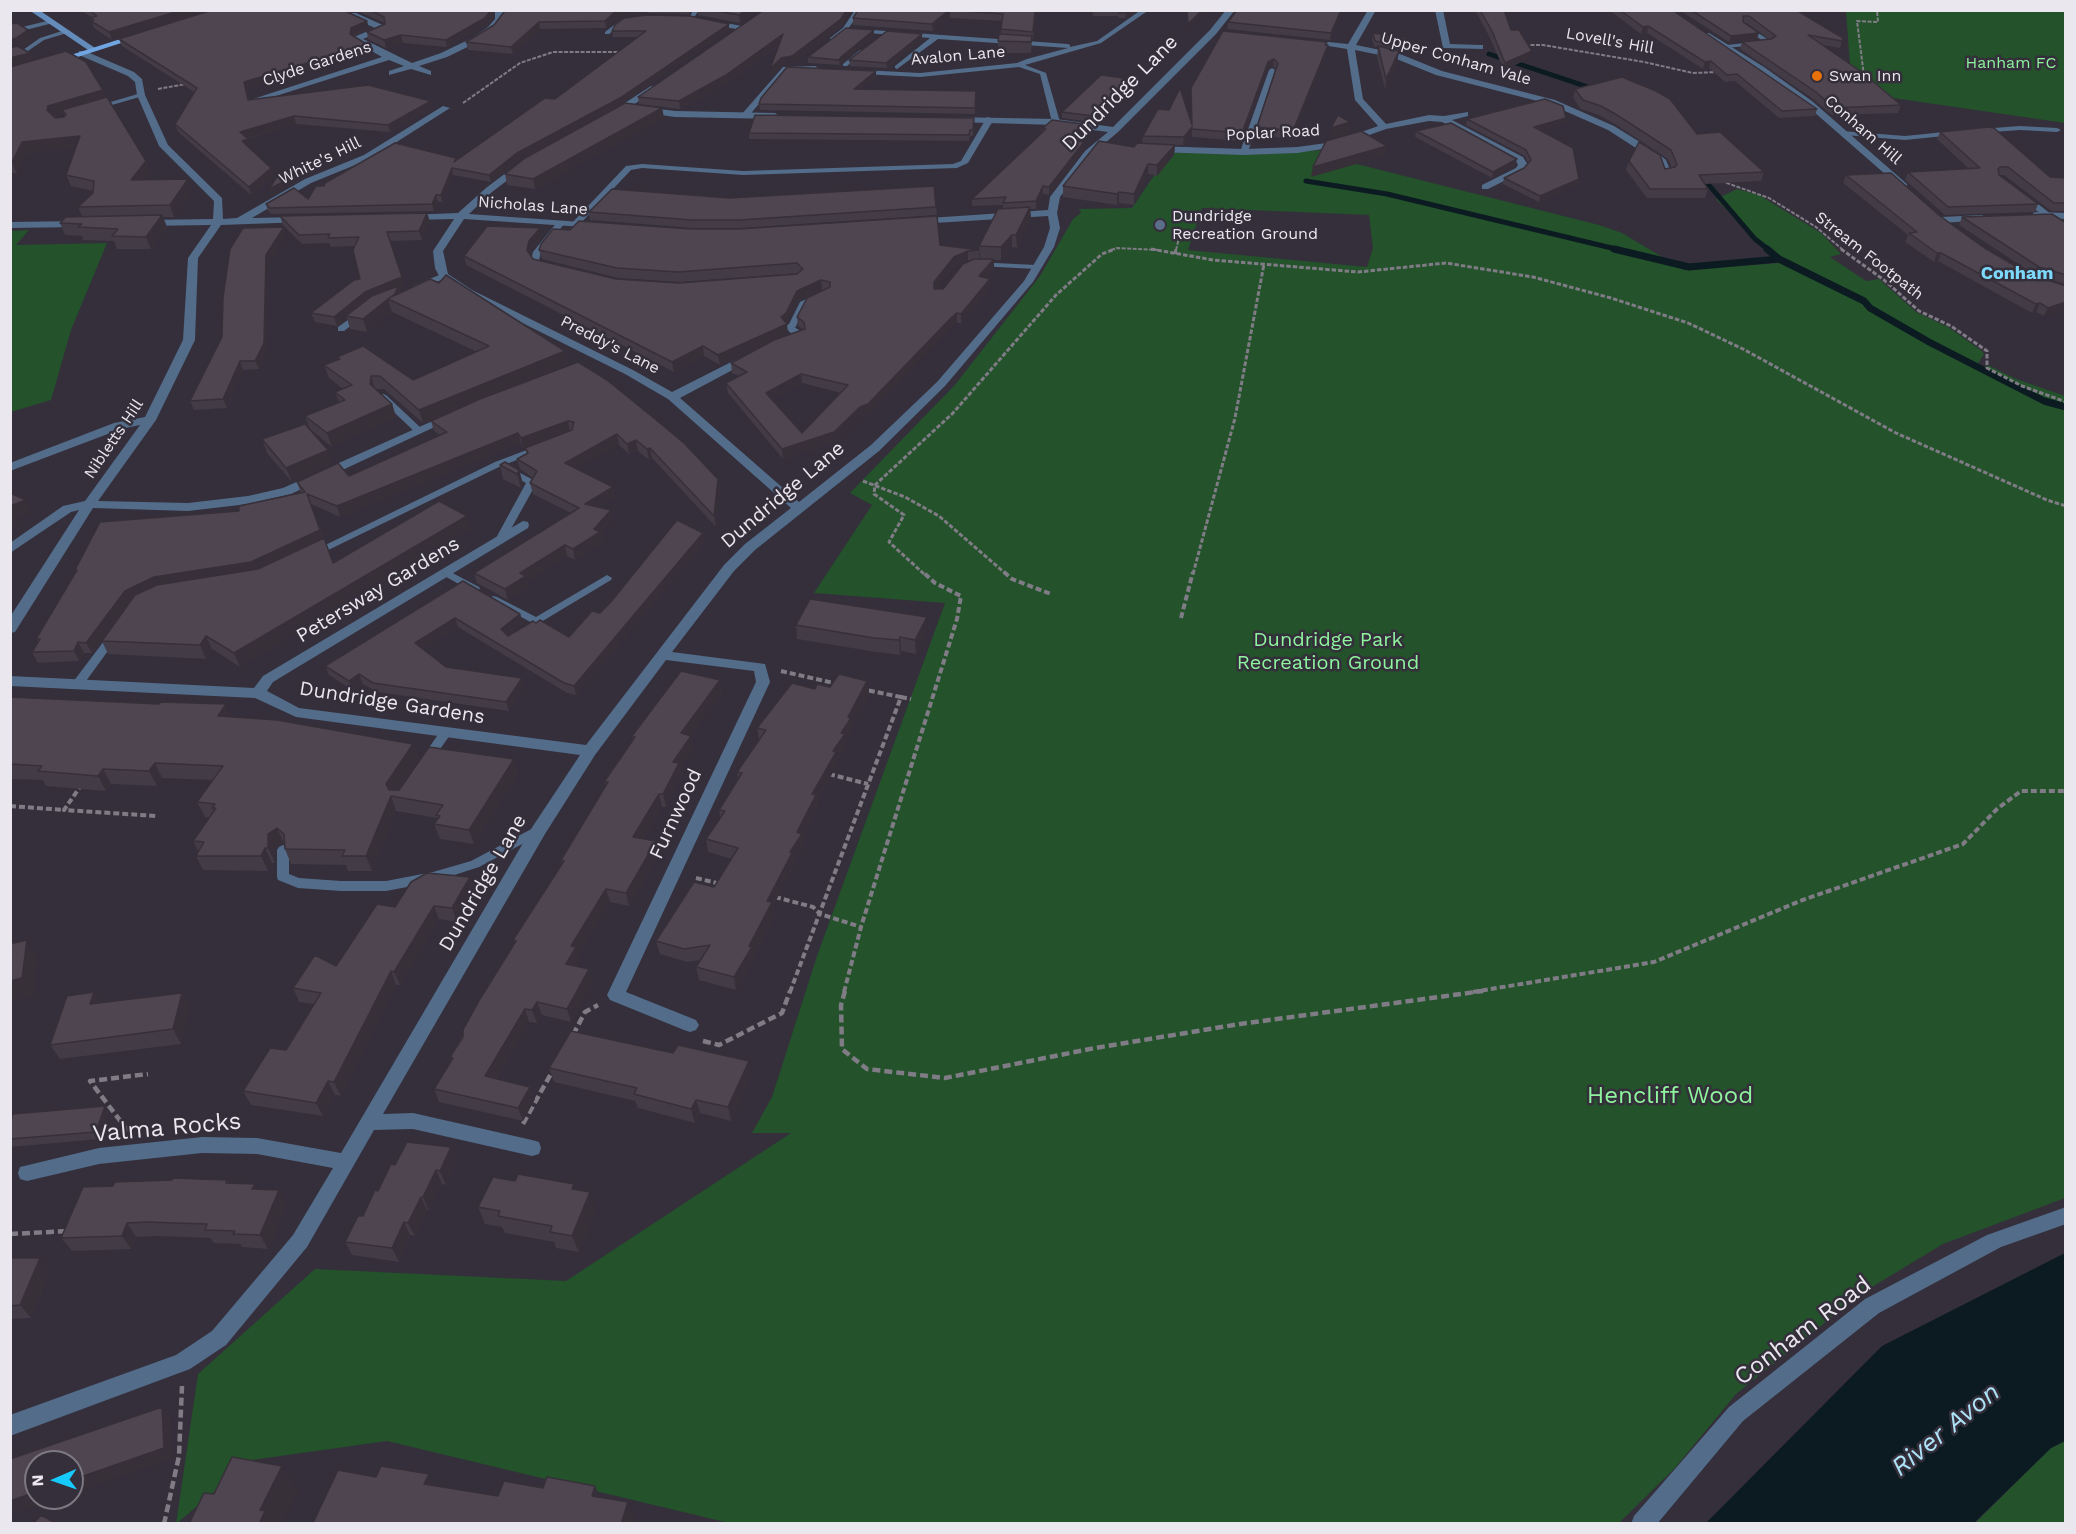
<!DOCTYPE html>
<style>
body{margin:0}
#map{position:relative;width:2076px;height:1534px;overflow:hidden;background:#342f3b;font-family:"Work Sans",sans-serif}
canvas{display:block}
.frame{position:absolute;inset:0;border:12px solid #eae7ef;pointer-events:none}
.north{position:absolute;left:24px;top:1450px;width:60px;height:60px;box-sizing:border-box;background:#342f3b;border:2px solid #7d7983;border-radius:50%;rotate:268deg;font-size:16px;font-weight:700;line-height:24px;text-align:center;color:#eae7ef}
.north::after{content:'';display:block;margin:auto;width:21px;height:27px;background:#16cafb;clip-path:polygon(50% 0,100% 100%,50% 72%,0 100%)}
</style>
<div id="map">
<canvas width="2076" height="1534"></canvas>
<div class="frame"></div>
<div class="north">N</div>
</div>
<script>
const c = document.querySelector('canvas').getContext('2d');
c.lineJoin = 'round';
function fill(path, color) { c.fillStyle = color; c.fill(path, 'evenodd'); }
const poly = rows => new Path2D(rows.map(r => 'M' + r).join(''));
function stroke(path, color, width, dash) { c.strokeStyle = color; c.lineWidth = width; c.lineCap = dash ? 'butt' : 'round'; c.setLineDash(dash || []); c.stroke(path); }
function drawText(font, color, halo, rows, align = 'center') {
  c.font = font + ' "Work Sans",sans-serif'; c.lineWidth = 5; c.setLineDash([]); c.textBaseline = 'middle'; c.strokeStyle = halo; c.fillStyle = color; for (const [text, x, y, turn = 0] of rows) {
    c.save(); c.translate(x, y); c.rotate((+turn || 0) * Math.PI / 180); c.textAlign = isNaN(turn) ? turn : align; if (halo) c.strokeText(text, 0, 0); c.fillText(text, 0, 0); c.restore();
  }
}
const green = poly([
 [1846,11,2065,11,2065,123,1852,92],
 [1328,150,1349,162,1599,225,1622,233,1684,270,1779,263,1716,199,1737,189,1759,195,1821,233,1841,254,1830,257,1866,281,1879,279,1916,312,1948,327,1982,351,1984,354,1976,367,1990,366,2016,379,2065,396,2065,1198,1943,1244,1862,1293,1736,1394,1675,1468,1619,1523,729,1523,387,1441,252,1460,176,1524,198,1374,315,1269,566,1281,791,1133,752,1133,772,1097,817,956,945,603,814,593,872,505,850,493,954,386,1040,276,1073,219,1081,213,1079,209,1132,208,1170,152,1273,153],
 [1202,208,1369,215,1373,248,1367,267,1188,250],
 [29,230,16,245,107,243,71,330,51,400,11,412,11,231],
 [2065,1441,2065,1523,1974,1524,2051,1448]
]);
const water = poly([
 [2065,1253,2065,1441,2051,1448,1974,1523,1706,1523,1882,1346]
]);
const streamFar1 = poly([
 [1489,54,1597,90],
 [1306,181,1387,194,1620,250],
 [1708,184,1755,239,1769,250]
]);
const stream = poly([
 [1614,249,1689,267,1779,259],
 [1767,249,1779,259,1864,301,1870,308,1929,342,2044,401,2066,407]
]);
const pathFar3 = poly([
 [1946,10,1965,10],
 [1525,45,1543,45,1644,62,1693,73,1719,72],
 [1864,76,1857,21,1878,22,1877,10],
 [158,89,186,84],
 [463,103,520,63,553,52,621,52],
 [1721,181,1769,198,1816,227,1843,250],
 [1111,250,1117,248,1159,250],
 [1176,250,1180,234]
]);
const pathFar2 = poly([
 [1151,249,1213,260,1358,272,1446,263,1533,277,1611,298,1688,323,1743,349,1896,433,2047,500,2066,506],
 [1841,249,1884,280,1919,311,1951,326,1987,351,1987,368,2022,386,2066,402],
 [1175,254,1176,249],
 [863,481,905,497,939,516,1006,574],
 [924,574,889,542,904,515,874,494,875,485,953,413,1056,295,1102,254,1115,249],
 [1193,574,1235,418,1264,264]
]);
const pathFar1 = poly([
 [1004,572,1012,579,1051,594],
 [1181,618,1193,572],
 [781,671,838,684],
 [901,697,911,699],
 [829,774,868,784],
 [82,784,64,810,157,816],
 [10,806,64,810],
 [696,878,721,884],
 [775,897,813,907,820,914,861,927],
 [790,992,901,697,866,690],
 [844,992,861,927,957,619,961,596,935,583,923,572],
 [1473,992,1654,962,1800,901,1963,844,1997,809,2021,791,2066,791]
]);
const path = poly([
 [845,991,841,1005,842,1049,867,1069,945,1078,1095,1048,1240,1024,1483,991],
 [573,1035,585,1012,598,1005],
 [703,1041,719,1045,782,1013,790,991],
 [523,1124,553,1070],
 [128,1131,90,1081,148,1074],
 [10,1234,69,1231],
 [164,1524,179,1456,182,1386]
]);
const lane = poly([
 [693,10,699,10,693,19,689,19,693,10],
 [855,10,862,10,847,30,834,40,830,40,830,38,843,28,855,10],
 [1141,10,1149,10,1101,43,1025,65,1046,73,1060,122,1056,124,1052,122,1040,74,1019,67,920,77,862,74,859,72,862,70,920,73,1017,63,1027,59,1068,48,938,39,897,69,895,68,895,66,930,38,856,32,855,31,858,29,1068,44,1070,45,1070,47,1097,41,1141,10],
 [622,19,627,20,609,34,605,34,605,32,622,19],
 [51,20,54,22,53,23,10,34,10,30,51,20],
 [1746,25,1772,42,1769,44,1725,48,1725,46,1727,45,1763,41,1744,28,1743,27,1746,25],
 [65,30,67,31,67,33,44,40,25,53,20,52,40,38,65,30],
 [860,50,865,51,847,66,843,66,843,64,860,50],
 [815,66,818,68,817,69,787,70,748,117,741,115,783,67,815,66],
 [1272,68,1275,70,1248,152,1241,154,1240,152,1269,70,1272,68],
 [141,93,144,95,143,96,98,109,94,107,141,93],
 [987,117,994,119,968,163,957,168,743,175,642,168,631,170,578,226,571,224,626,166,642,164,743,171,953,164,961,161,987,117],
 [2020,126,2057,128,2061,130,2057,132,2020,130,1980,133,1976,131,1980,129,2020,126],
 [1842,131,1905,136,1954,131,1958,133,1954,135,1905,140,1845,135,1842,135,1842,131],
 [2022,196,2028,196,2066,226,2066,232,2022,200,2022,196],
 [558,221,565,223,541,252,539,260,551,267,547,269,537,267,531,260,533,252,558,221],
 [975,262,1036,265,1040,267,1036,269,978,266,975,266,975,262],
 [444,273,447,274,447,278,417,289,413,286,444,273],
 [815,295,822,297,806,306,794,330,788,330,787,328,800,302,815,295],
 [362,310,365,311,365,315,344,331,338,331,338,327,362,310],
 [383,394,386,395,422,429,422,433,416,433,380,399,378,397,383,394],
 [540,445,545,448,543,450,501,466,318,555,310,555,309,553,495,462,540,445],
 [507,466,537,482,506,538,501,541,496,538,526,483,504,471,502,469,507,466],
 [445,569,479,587,480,589,475,592,471,591,441,574,440,572,445,569],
 [607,575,612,578,611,580,536,625,488,599,493,596,497,597,536,617,607,575],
 [114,631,120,635,118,637,81,688,73,688,71,685,73,682,110,633,114,631],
 [446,728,452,732,450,735,431,762,423,762,421,759,423,756,442,729,446,728],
 [539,825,543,827,545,830,543,833,479,867,433,882,386,891,341,891,298,888,278,880,277,877,277,850,279,847,283,845,287,847,289,850,289,874,299,878,341,881,386,881,433,872,471,861,539,825]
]);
const street = poly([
 [495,10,503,10,503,19,494,31,478,42,447,57,419,66,431,71,431,75,411,69,389,75,389,71,404,66,389,60,257,102,250,100,382,57,354,41,354,37,375,28,350,17,350,13,356,13,385,26,385,30,363,39,412,63,441,53,472,38,488,27,495,19,495,10],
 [1226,10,1235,10,1216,34,1118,132,1091,155,1060,197,1057,213,1060,228,1054,247,1033,282,945,386,879,451,755,550,734,571,672,652,765,664,770,682,626,992,696,1020,699,1025,696,1030,690,1032,684,1030,610,1000,607,995,756,682,754,671,666,660,595,755,545,834,383,1114,413,1113,532,1140,539,1142,541,1148,539,1154,532,1156,413,1129,374,1130,307,1247,226,1345,190,1369,10,1436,10,1415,176,1355,212,1331,293,1235,333,1168,257,1154,202,1153,99,1164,27,1181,20,1179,18,1173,20,1167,99,1148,202,1137,257,1138,341,1153,533,826,580,755,296,717,255,698,10,686,10,676,254,688,263,676,523,521,528,522,529,525,528,528,273,682,267,691,299,708,586,745,724,565,745,544,791,508,668,399,625,374,464,294,440,278,435,268,433,251,454,219,409,220,404,217,406,215,458,213,486,188,519,163,525,163,525,167,492,192,469,214,595,223,599,224,599,228,464,219,443,251,448,274,472,290,633,370,672,392,745,355,753,355,753,359,680,398,799,502,871,445,937,382,1024,281,1044,247,1050,228,1048,216,918,224,913,221,914,219,1048,210,1050,197,1085,151,1108,132,1056,125,955,122,951,119,952,117,1056,119,1113,127,1210,30,1226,10],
 [1368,10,1376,10,1356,45,1400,54,1442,71,1555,100,1614,126,1656,152,1666,160,1672,174,1664,176,1659,163,1608,130,1549,104,1436,75,1394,58,1355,50,1363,99,1386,124,1429,115,1444,116,1468,112,1468,116,1452,120,1523,157,1528,165,1522,172,1488,189,1482,189,1482,185,1516,168,1518,165,1516,161,1442,122,1429,121,1386,129,1336,147,1297,153,1244,155,1156,152,1151,149,1156,146,1244,149,1297,147,1334,142,1378,126,1355,100,1347,49,1304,42,1308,40,1348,44,1368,10],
 [1435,10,1443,10,1450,44,1480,45,1483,45,1483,49,1443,48,1435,10],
 [710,20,742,26,746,28,742,30,707,24,706,22,710,20],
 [1703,33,1709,33,1764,67,1812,101,1907,184,1907,188,1901,188,1806,105,1758,71,1703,37,1703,33],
 [79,51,85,51,134,72,142,79,145,95,168,145,222,198,223,219,237,218,305,179,364,155,443,106,450,108,370,159,311,183,252,218,301,217,306,220,305,222,221,225,198,258,195,340,156,420,98,501,188,503,248,496,283,488,446,415,454,415,456,417,291,494,248,504,188,511,93,508,15,632,10,633,10,617,79,510,71,512,10,553,10,543,63,506,85,501,140,425,121,429,10,471,10,463,114,423,145,417,183,340,188,258,211,225,145,226,140,223,145,220,213,219,214,201,159,146,137,95,135,82,128,76,79,55,79,51],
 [651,86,658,88,617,116,611,116,611,112,651,86],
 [643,107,675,111,775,113,779,116,775,119,675,117,640,112,639,110,643,107],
 [2036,212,2066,213,2066,219,2033,217,2033,213,2036,212],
 [1982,215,1987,218,1985,220,1942,223,1937,220,1942,217,1982,215],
 [10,222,79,221,84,224,79,227,10,228,10,222],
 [789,324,804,333,804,337,783,341,783,337,792,334,784,327,789,324],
 [2066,1207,2066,1224,2001,1247,1879,1313,1743,1421,1657,1524,1631,1524,1634,1516,1729,1407,1865,1299,1987,1235,2066,1207]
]);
const secondary = poly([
 [29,10,39,10,98,50,91,52,29,10]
]);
const primary = poly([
 [136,34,143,36,59,63,52,61,136,34]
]);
const wall = poly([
 [80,10,208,10,112,40,94,28,90,18,91,17],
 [212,10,493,10,493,18,486,25,447,47,403,43,386,48,368,39,367,32,385,23,357,11,350,11,348,12,369,28,353,36,368,45,370,53,247,89,249,100,431,101,433,108,390,132,296,124,247,139,250,147,249,147,274,176,251,195,178,132,175,124,194,92,122,46,119,39],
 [503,10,691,10,689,14,648,13,621,16,606,28,540,29,513,54,468,50,466,42,494,25,504,12],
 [698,10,757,10,740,23,698,15],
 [764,10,841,26,793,63,781,66,771,77,779,45,727,83,680,109,639,104,638,97],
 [858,10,1036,10,1033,39,1032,39,1031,53,998,53,998,41,1001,34,1002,21,950,18,933,31,853,25,853,18],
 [1092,10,1136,10,1125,18,1119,18,1118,16,1093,16],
 [1343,10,1330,40,1227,29,1228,22],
 [1475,10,1504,10,1511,30,1530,58,1504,70,1490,38],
 [1609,10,1672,10,1817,109,1815,116,1779,118,1735,81,1725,82,1709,68,1703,69,1647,33,1641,34],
 [1679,10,1796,10,1843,38,1840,48,1822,45,1901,105,1898,113,1832,115,1813,99,1740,49,1742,42,1770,40,1747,23,1744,23,1757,39,1729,42],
 [10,22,11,24,28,30,32,41,21,48,30,53,33,61,103,90,106,97,146,161,151,172,144,180,192,191,174,217,163,217,167,227,151,249,117,249,114,241,83,240,82,236,65,235,60,223,82,216,78,207,93,193,93,191,71,186,66,175,76,148,26,153,17,174,10,172],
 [64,114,64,117,55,118,54,116],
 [729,24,729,30,621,104,519,160,491,182,453,175,442,202,438,202,434,211,272,214,268,211,266,204,308,199,324,186,456,158,457,161,555,99,638,37,613,37,612,31],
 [1223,31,1326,45,1327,52,1293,139,1256,135,1257,127,1276,69,1273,66,1267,69,1242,141,1192,137,1192,135,1183,145,1175,145,1174,155,1157,176,1148,174,1134,205,1119,203,1117,205,1063,197,1063,186,1142,143,1143,136,1191,123,1191,88],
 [1373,33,1407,38,1406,43,1402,52,1399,52,1397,62,1385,89,1377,57,1378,47,1374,46,1372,39],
 [922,34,922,39,887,68,850,66,849,60],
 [874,36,842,62,840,65,808,63,808,57],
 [876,77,861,89,976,91,975,114,760,110,759,104],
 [1131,79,1131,84,1092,122,1062,118,1062,112],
 [1575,89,1697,134,1764,172,1761,181,1705,184,1708,189,1705,198,1647,198,1626,170,1629,161,1665,169,1672,168,1668,159,1615,124,1599,115,1581,109,1573,98],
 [662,108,664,118,535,189,507,185,505,174],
 [974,118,973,136,970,136,969,141,749,139,749,133],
 [1566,118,1565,124,1541,130,1579,179,1578,185,1539,202,1503,184,1504,178,1524,168,1528,163,1525,156,1466,125,1467,119],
 [1042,129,1083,131,1075,140,1084,149,1049,195,1043,194,1036,209,1030,209,1031,219,1017,248,1012,247,1001,260,994,260,994,268,986,278,990,288,961,323,957,323,953,326,868,414,860,417,835,442,783,459,728,393,726,383,739,376,732,373,731,363,803,329,798,326,797,317,823,290,798,301,786,323,788,333,720,365,704,356,674,372,466,265,464,256,540,228,542,237,531,251,530,255,533,259,616,279,679,283,798,273,680,282,618,278,542,259,539,250,570,230,691,229,940,245,979,250,979,259,980,259,979,246,1003,209,1003,205,972,206,972,199,1042,132],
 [968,260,973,260,943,289,936,289,954,267],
 [802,383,841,393,802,433,773,400],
 [1416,131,1515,165,1492,178,1415,137],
 [1940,132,2050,177,2066,178,2066,211,2051,211,2004,175,1999,175,2038,204,2035,212,1945,215,1905,180,1908,172,1969,169,1937,139],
 [1846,175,1940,216,1983,247,2029,274,2066,286,2044,316,2036,312,2032,313,1938,261,1934,262,1905,242,1908,235,1843,183],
 [730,198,936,207,937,215,740,228,693,228,590,220,589,212],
 [427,213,430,222,422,240,390,241,404,286,399,289,401,293,565,351,568,364,506,389,578,362,718,479,720,489,716,527,652,458,649,460,638,451,629,454,619,445,576,469,613,487,615,498,600,507,611,510,613,520,600,534,602,542,575,560,567,556,527,581,529,586,508,600,477,583,474,573,571,513,533,494,530,483,533,478,520,469,517,459,527,453,525,448,523,449,521,443,340,517,311,504,333,563,471,529,240,667,212,649,206,659,108,654,102,641,130,602,92,653,84,653,79,661,38,663,32,652,38,642,36,639,76,572,75,570,239,511,301,493,297,482,349,476,440,435,434,431,431,421,459,408,423,423,384,389,376,389,392,404,396,417,332,447,311,430,333,463,292,482,267,453,262,439,310,429,305,416,339,402,335,392,343,389,329,378,324,365,338,360,337,357,413,380,477,352,392,312,367,332,350,329,347,318,337,326,315,322,311,313,360,279,354,246,331,247,329,243,302,244,283,225,280,216],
 [1962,217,2064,221,2066,217,2066,284,2035,275,1959,225],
 [287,235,269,264,267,352,259,369,243,370,227,408,194,410,190,401,222,337],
 [500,465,519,470,523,484,521,488,503,479],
 [705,542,576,695,567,693,458,627,423,649,446,667,522,678,524,687,509,711,377,692,363,684,352,690,329,675,325,666,463,581,520,614,523,623,508,636,569,637,600,613],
 [796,625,927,631,916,654,901,651,900,655,876,652,797,639],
 [720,680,722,693,691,736,694,749,680,769,682,776,666,807,662,807,643,839,656,841,659,854,629,906,610,902,578,954,580,960,576,966,589,969,593,982,571,1022,542,1015,537,1023,529,1022,496,1079,530,1087,535,1099,523,1121,439,1102,434,1089,451,1060,450,1057,515,944,513,940,562,864,561,860,606,787,604,782,633,741,632,736],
 [830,687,869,694,852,725,852,731,846,741,846,747,837,761,837,765,817,801,818,808,803,839,804,847,794,862,794,866,773,906,775,915,753,956,754,960,736,990,699,980,696,967,701,960,687,962,660,954,656,941,714,887,732,859,708,852,706,839,720,818,719,810,738,779,737,772,759,741,757,728,815,689],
 [10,697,232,717,413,744,419,759,397,790,514,759,518,774,474,844,440,839,434,824,438,819,437,818,396,811,372,871,348,871,346,865,291,864,285,849,284,843,275,849,275,863,272,863,268,871,203,870,196,856,198,851,193,841,210,818,205,817,197,802,213,780,162,778,157,786,111,784,106,791,46,786,43,780,10,779],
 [470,877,475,891,457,922,439,919,400,985,396,985,341,1096,335,1095,323,1116,251,1105,243,1091,286,1050,314,1004,299,1002,293,988,336,966,395,907],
 [94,992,100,1003,182,993,190,1007,181,1044,60,1059,50,1045],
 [549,1068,752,1075,731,1121,700,1113,695,1123,638,1108,635,1101,554,1082],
 [105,1106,109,1113,100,1139,10,1147,10,1139],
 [457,1161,446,1185,442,1184,429,1211,427,1210,415,1236,410,1235,399,1262,352,1255,345,1242,363,1216,378,1191,395,1165],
 [227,1180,229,1183,258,1190,287,1204,268,1249,242,1247,240,1244,214,1243,210,1238,156,1236,136,1237,131,1249,72,1251,61,1238],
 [576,1190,596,1209,579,1252,556,1248,554,1242,505,1233,502,1227,485,1224,478,1207],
 [10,1258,40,1258,50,1271,31,1318,10,1319]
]);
const shadedWall = poly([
 [182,10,208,10,112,40,109,32],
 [491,10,493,10,493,18,486,25,447,47,446,40],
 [617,10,648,10,648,13,621,16,606,28,605,21],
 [746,10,757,10,740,23,739,15],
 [847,10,853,10,841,26,793,63,781,66,771,77,770,69,781,58],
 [950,10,950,18,933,31,932,24],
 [1129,10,1136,10,1125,18,1126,13],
 [1202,10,1208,10,1187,30,1188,24],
 [1341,10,1343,10,1330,40,1331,33],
 [367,21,369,28,353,35,352,41,350,34,351,28],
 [539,22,540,29,513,54,511,47],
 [729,24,729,30,621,104,519,160,491,182,489,175,517,153],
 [1648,26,1647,33,1641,34,1643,27],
 [28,30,32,41,20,49,10,52,10,40],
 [874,30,874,36,842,62,840,65,839,60,841,57],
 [1759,33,1757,39,1729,42,1731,36],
 [783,34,784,41,727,83,680,109,679,101],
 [922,34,922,39,887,68,886,63],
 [401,35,403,43,386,48,384,40],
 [1407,38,1406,43,1402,52,1403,47],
 [368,45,370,53,247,89,251,107,244,82],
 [1328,45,1327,52,1293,139,1293,131],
 [1399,51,1397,62,1385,89,1386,79],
 [1532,51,1530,58,1504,70,1505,63],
 [30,53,34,63,10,70,10,58],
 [1274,59,1273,66,1267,69,1242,141,1242,133,1268,62],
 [1711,61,1709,68,1703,69,1705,62],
 [876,71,876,77,854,95,854,89],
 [1131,79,1131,84,1092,122,1093,116],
 [103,90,107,101,62,110,64,114,52,117,47,110,48,106],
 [431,101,433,108,390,132,388,125],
 [662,108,664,118,535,189,533,179],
 [294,116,296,124,242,140,240,132],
 [1566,118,1565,124,1532,133,1534,127],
 [1350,122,1349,134,1330,140,1331,128],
 [1083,124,1083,131,1068,146,1068,139],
 [1192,127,1192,135,1183,145,1184,137],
 [80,136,85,147,26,153,17,174,12,162,22,142],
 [248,139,250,147,245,148,242,141],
 [1084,142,1084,149,1049,195,1049,187],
 [1175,145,1174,155,1157,176,1157,165],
 [1387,146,1385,156,1311,177,1313,167],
 [1517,159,1515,165,1492,178,1493,172],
 [146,161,151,172,135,192,131,180],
 [1148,164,1148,174,1134,205,1134,194],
 [271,168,274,176,251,195,249,187],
 [452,168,453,175,442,202,441,195],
 [188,179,192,191,174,217,170,205],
 [1579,179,1578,185,1539,202,1540,196],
 [285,181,287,187,271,196,269,189],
 [1043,186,1043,194,1036,209,1036,201],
 [1119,192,1119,203,1117,205,1117,194],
 [436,195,438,202,434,211,432,204],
 [1030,207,1031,219,1017,248,1016,235],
 [427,213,430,222,422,240,419,231],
 [162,215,167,227,151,249,146,237],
 [284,227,287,235,269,264,267,352,259,369,255,361,266,255],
 [540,228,542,237,531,251,529,259,527,250,529,241],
 [1012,235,1012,247,1001,260,1001,247],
 [968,251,968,260,954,267,934,292,934,282,954,257],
 [1937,253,1941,253,1938,261,1934,262],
 [994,259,994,268,979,286,979,276],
 [402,277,404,286,399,289,402,299,389,298,346,316,347,318,337,326,334,317,365,292],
 [990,279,990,288,961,323,961,314],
 [821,280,822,290,798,301,787,322,785,324,787,324,788,333,720,365,718,355,781,317,797,291],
 [388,299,392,312,367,332,363,319],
 [2066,302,2066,310,2044,316,2048,308],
 [2040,303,2036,312,2032,313,2036,304],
 [957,313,957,323,868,414,860,417,835,442,783,459,782,449],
 [703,346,704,356,674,372,672,362],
 [565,351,568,364,423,423,419,410],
 [240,361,243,370,227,408,223,399],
 [801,374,802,383,768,403,766,393],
 [371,376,375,389,370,384],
 [392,404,396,417,332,447,327,433],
 [568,421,570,431,523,449,521,438],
 [518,433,521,443,340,517,337,506],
 [617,434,619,445,568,474,565,463],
 [636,440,638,451,629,454,627,444],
 [650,448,652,458,649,460,647,449],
 [328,450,333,463,292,482,286,468],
 [519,470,523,484,521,488,517,474],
 [718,479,720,489,716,527,714,516],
 [613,487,615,498,588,515,585,504],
 [26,500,33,513,18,519,19,522,10,525,10,506],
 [611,510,613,520,600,534,602,542,575,560,573,549,594,529],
 [467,516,471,529,240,667,234,653],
 [320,530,324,540,255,573,130,602,92,653,86,643,125,591,154,577],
 [703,533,705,542,576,695,574,686],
 [565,545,567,556,527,581,529,586,508,600,505,589,520,573],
 [520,614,523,623,504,639,501,629],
 [927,617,927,631,916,654,915,640],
 [455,618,458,627,418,652,415,643],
 [206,636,212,649,206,659,200,645],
 [900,637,901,651,900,655,899,640],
 [78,642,84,653,79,661,74,651],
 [359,674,363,684,352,690,349,681],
 [522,678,524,687,509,711,506,702],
 [720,680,722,693,684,746,681,733],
 [867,681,869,694,852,725,852,731,846,741,846,747,837,761,837,765,817,801,818,808,803,839,804,847,794,862,794,866,773,906,775,915,753,956,754,960,736,990,734,977,749,946,767,901,790,852,812,794,833,751,848,717],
 [226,704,232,719,218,716],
 [691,736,694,749,680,769,682,776,666,807,663,794,673,762],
 [413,744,419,759,392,797,391,796,396,811,372,871,366,856,386,784],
 [514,759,518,774,474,844,469,830],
 [155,763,162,778,157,786,149,771],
 [103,769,111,784,106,791,98,776],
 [659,794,662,807,636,850,633,837],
 [277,828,284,843,275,849,275,863,268,848,268,834],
 [656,841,659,854,629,906,626,893],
 [265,848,272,863,268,871,261,856],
 [470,877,475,891,457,922,452,908],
 [606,889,610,902,578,954,580,960,570,977,566,964,571,946],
 [434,906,439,919,400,985,394,972],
 [27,940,38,958,34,996,10,1001,10,981],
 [589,969,593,982,571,1022,567,1009],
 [391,971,396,985,341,1096,334,1082],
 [94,992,103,1007,90,1004],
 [182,993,190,1007,181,1044,173,1029],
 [537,1002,542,1015,537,1023,532,1010],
 [525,1009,529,1022,490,1089,485,1076],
 [749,1061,752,1075,731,1121,728,1107],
 [328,1081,335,1095,323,1116,316,1103],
 [530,1087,535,1099,523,1121,518,1108],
 [696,1100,700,1113,695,1123,691,1109],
 [105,1106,109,1113,100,1139,96,1132],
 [451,1147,457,1161,446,1185,440,1171],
 [436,1170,442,1184,429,1211,423,1197],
 [255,1184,263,1197,252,1189],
 [279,1190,287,1204,268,1249,260,1235],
 [590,1192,596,1209,579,1252,572,1236],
 [421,1197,427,1210,415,1236,408,1223],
 [404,1222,410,1235,399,1262,392,1248],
 [127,1223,136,1237,131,1249,122,1236],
 [40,1258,50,1271,31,1318,20,1305],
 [162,1407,171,1418,173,1459,72,1494,72,1480],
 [10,1452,15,1456,15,1472,10,1467],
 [282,1466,299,1490,283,1524,259,1524,260,1510],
 [429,1474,446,1503,424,1484],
 [595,1486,608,1514,592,1496],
 [10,1488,36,1492,36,1498,60,1498,19,1512,10,1504],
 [628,1502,637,1524,621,1524]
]);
const building = poly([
 [89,10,182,10,109,32,91,21,94,20,90,18,97,16,89,10],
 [212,10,347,10,347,12,367,21,351,28,350,34,368,45,244,82,248,100,368,85,431,101,388,125,294,116,240,132,248,139,242,141,271,168,249,187,175,124,197,88,119,39,212,10],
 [370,10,491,10,485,18,446,40,401,35,384,40,367,32,385,24,384,17,370,10],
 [503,10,617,10,605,21,539,22,511,47,466,42,494,25,504,12,503,10],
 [711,10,746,10,739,15,711,10],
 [764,10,847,10,841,19,792,56,781,58,770,69,783,34,726,75,679,101,638,97,764,10],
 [858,10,949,10,932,24,853,18,858,10],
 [951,10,1035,10,1033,32,1001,29,1003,14,951,10],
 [1119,10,1129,10,1126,13,1119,13,1119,10],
 [1187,10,1202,10,1188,24,1187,10],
 [1237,10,1341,10,1331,33,1228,22,1237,10],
 [1480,10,1504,10,1511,30,1519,30,1532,51,1505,63,1492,31,1480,10],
 [1620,10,1672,10,1817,109,1782,111,1737,74,1727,75,1711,61,1705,62,1648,26,1643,27,1620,10],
 [1691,10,1796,10,1843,38,1842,41,1808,35,1863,73,1901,105,1834,108,1816,92,1742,42,1771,39,1776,36,1749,16,1743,16,1743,22,1759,33,1731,36,1691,10],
 [647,15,690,16,729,24,620,98,517,153,489,175,452,168,441,195,436,195,432,204,270,208,266,204,294,188,308,199,316,186,324,186,325,183,395,143,456,158,454,162,545,98,555,99,646,31,612,31,615,25,624,18,647,15],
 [17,23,28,30,16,38,10,40,10,24,17,23],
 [846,28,874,30,841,57,839,60,808,57,846,28],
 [887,31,922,34,886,63,849,60,887,31],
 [1223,31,1327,42,1325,45,1328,45,1293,131,1257,127,1278,63,1274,59,1268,62,1242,133,1192,129,1192,127,1184,137,1143,136,1158,109,1169,110,1180,88,1192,125,1191,88,1223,31],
 [1373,33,1407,38,1403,47,1375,41,1373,33],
 [999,34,1032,36,1031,42,998,41,999,34],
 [17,46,30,53,10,58,10,48,17,46],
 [1378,46,1399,51,1386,79,1378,46],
 [66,51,86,62,103,90,48,106,47,110,55,118,64,117,66,114,62,110,107,97,146,161,131,180,188,179,170,205,78,207,93,193,94,181,66,175,80,136,22,142,12,162,10,162,10,67,66,51],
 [787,67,876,71,854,89,976,91,975,108,759,104,761,98,787,67],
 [1101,75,1131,79,1093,116,1062,112,1101,75],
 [1622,77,1656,91,1670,99,1697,134,1720,132,1764,172,1699,175,1708,189,1650,189,1629,161,1639,142,1660,155,1665,169,1675,167,1677,164,1671,150,1617,115,1601,106,1583,100,1575,89,1622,77],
 [1545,99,1563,106,1566,118,1534,127,1573,148,1579,179,1540,196,1504,178,1524,168,1531,160,1526,150,1467,119,1545,99],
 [625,103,662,108,533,179,505,174,525,158,625,103],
 [755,115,974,118,973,130,970,130,969,135,749,133,755,115],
 [1338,115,1350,122,1331,128,1338,115],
 [1052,120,1083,124,1068,139,1084,142,1049,187,1043,186,1036,201,1003,203,1006,197,972,199,1046,129,1042,129,1052,120],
 [1451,123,1517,159,1493,172,1416,131,1451,123],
 [1989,127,1994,128,2050,177,2066,178,2066,203,2054,203,2008,167,2000,167,1998,169,1999,175,2038,204,1948,207,1908,172,1980,168,1940,132,1989,127],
 [1361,131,1387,146,1313,167,1326,141,1361,131],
 [1099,141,1134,147,1137,143,1175,145,1157,165,1148,164,1134,194,1119,192,1117,194,1063,186,1099,141],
 [1891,173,1940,216,1983,247,2029,274,2066,286,2066,302,2048,308,2040,303,2036,304,1941,253,1937,253,1909,233,1917,232,1846,175,1891,173],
 [278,175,285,181,269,189,278,175],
 [934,186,936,207,739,220,692,220,589,212,612,189,730,198,934,186],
 [1030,207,1016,235,1012,235,1001,247,979,246,998,209,1030,207],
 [427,213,419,231,387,232,402,277,365,292,334,317,311,313,354,280,360,279,353,250,359,237,328,238,330,234,299,235,280,216,427,213],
 [2052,214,2066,223,2066,275,2039,267,1962,217,2052,214],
 [162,215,146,237,112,236,118,229,78,227,82,224,60,223,66,217,162,215],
 [937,216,940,245,979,250,968,251,954,257,934,282,934,289,943,289,963,264,974,259,994,259,979,276,990,279,961,314,957,313,952,317,868,404,860,407,834,432,782,449,726,383,747,372,731,363,774,340,805,329,804,322,797,317,807,298,830,287,830,282,821,280,797,291,786,313,781,317,787,324,718,355,703,346,672,362,464,256,487,226,540,228,529,241,527,250,533,259,616,279,679,283,797,274,803,269,797,263,678,272,617,268,539,250,541,244,553,229,570,230,579,221,691,229,739,229,937,216],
 [801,374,848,385,802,433,766,393,801,374],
 [284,227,266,255,264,343,255,361,240,361,223,399,190,401,222,337,223,298,230,249,243,228,284,227],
 [446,275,565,351,419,410,380,376,371,376,370,384,392,404,327,433,305,416,345,400,335,392,352,385,324,365,340,359,337,357,363,346,413,380,489,346,388,299,363,319,346,316,372,296,398,286,395,294,389,298,430,279,439,283,446,275],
 [578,362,607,380,655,419,684,443,718,479,714,516,650,448,647,449,636,440,627,444,617,434,565,463,613,487,585,504,611,510,594,529,600,532,573,549,565,545,520,573,526,576,505,589,474,573,579,508,530,483,537,471,517,459,528,453,525,448,572,430,574,422,568,421,521,438,518,433,337,506,307,494,320,530,251,562,154,577,125,591,86,643,78,642,74,651,32,652,40,639,36,639,77,570,75,570,100,522,239,511,239,506,305,492,297,482,338,463,349,476,447,432,431,421,480,399,578,362],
 [305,424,328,450,286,468,262,439,305,424],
 [505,462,519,470,517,474,500,465,505,462],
 [10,493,26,500,10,506,10,493],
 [439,501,467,516,234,653,206,636,200,645,102,641,135,595,157,585,258,569,324,538,333,563,439,501],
 [677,520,703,533,574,686,564,683,455,618,415,643,446,667,522,678,506,702,373,683,359,674,349,681,325,666,463,581,520,614,501,629,508,636,533,621,536,623,540,620,569,637,592,611,600,613,610,603,677,520],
 [810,599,927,617,915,640,900,637,899,640,874,638,796,625,810,599],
 [681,671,720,680,681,733,691,736,673,762,679,763,663,794,659,794,633,837,656,841,626,893,606,889,571,946,576,947,566,964,589,969,567,1009,537,1002,532,1010,525,1009,485,1076,530,1087,518,1108,434,1089,453,1058,450,1057,463,1037,463,1030,480,999,516,941,513,940,564,861,561,860,608,782,604,782,635,737,632,736,681,671],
 [839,674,867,681,848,717,851,718,841,733,845,734,833,751,836,752,812,794,816,795,797,832,802,834,790,852,792,853,767,901,772,902,749,946,752,947,734,977,696,967,710,945,684,949,656,941,694,882,714,887,738,848,706,839,725,811,719,810,742,773,737,772,766,730,757,728,792,683,815,689,817,684,830,687,839,674],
 [10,697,159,704,161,702,226,704,218,716,277,720,413,744,386,784,389,790,399,790,429,747,514,759,469,830,434,824,440,816,436,815,443,805,391,796,366,856,342,856,345,850,285,849,284,834,277,828,268,834,268,848,265,848,261,856,196,856,204,842,193,841,216,808,212,808,215,804,197,802,223,766,155,763,149,771,103,769,98,776,38,771,42,766,10,764,10,697],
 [427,873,470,877,452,908,434,906,394,972,391,971,334,1082,328,1081,316,1103,243,1091,270,1048,286,1050,321,993,293,988,315,955,336,966,377,904,395,907,411,882,427,873],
 [27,940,22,978,10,981,10,944,27,940],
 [94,992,90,1004,182,993,173,1029,50,1045,67,996,94,992],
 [571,1031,673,1053,678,1045,749,1061,728,1107,696,1100,691,1109,634,1094,637,1088,549,1068,571,1031],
 [105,1106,96,1132,10,1139,10,1121,13,1114,105,1106],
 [407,1142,451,1147,440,1171,436,1170,423,1197,421,1197,408,1223,404,1222,392,1248,345,1242,358,1216,363,1216,375,1190,378,1191,391,1164,395,1165,407,1142],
 [518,1174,574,1184,572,1189,590,1192,572,1236,550,1232,552,1226,498,1216,500,1211,478,1207,493,1177,515,1181,518,1174],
 [173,1178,227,1180,226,1183,255,1184,252,1189,279,1190,260,1235,233,1234,235,1231,205,1230,207,1224,147,1222,127,1223,122,1236,61,1238,83,1187,113,1186,115,1182,172,1180,173,1178],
 [10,1258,40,1258,20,1305,10,1306,10,1258],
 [162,1407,164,1448,72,1480,72,1462,36,1462,36,1492,10,1501,10,1459,162,1407],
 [232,1457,282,1466,260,1510,265,1511,259,1524,189,1524,204,1493,214,1494,232,1457],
 [381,1466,429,1474,424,1484,498,1496,504,1481,543,1488,547,1477,595,1486,592,1496,628,1502,621,1524,313,1523,338,1470,376,1477,381,1466],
 [41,1515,57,1524,33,1524,41,1515]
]);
const markers = [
 [1817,76,6,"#e8710a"],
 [1160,225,6,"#5c6f8a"]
];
const farStreetnames = [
 ["Lovell's Hill",1610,41,10],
 ["Avalon Lane",958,56,-5],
 ["Upper Conham Vale",1456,59,16],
 ["Clyde Gardens",317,64,-18],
 ["Conham Hill",1863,130,41],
 ["Poplar Road",1273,133,-3],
 ["White's Hill",320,161,-26],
 ["Nicholas Lane",533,206,4],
 ["Stream Footpath",1869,256,38],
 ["Preddy's Lane",610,345,27],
 ["Nibletts Hill",114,439,-56]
];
const farParknames = [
 ["Hanham FC",2011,63]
];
const farPoinames = [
 ["Swan Inn",1829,76],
 ["Dundridge",1172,216],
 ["Recreation Ground",1172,234]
];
const farNeighbourhoodnames = [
 ["Conham",2017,274]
];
const streetNames = [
 ["Dundridge Lane",1120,93,-45],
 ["Dundridge Lane",783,495,-40],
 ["Petersway Gardens",378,590,-31],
 ["Dundridge Gardens",392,703,9],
 ["Furnwood",676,814,-65],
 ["Dundridge Lane",483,883,-60]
];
const parkNames = [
 ["Dundridge Park",1328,640],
 ["Recreation Ground",1328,663]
];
const nearParknames = [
 ["Hencliff Wood",1670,1096]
];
const nearStreetnames = [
 ["Valma Rocks",167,1128,-5],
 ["Conham Road",1803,1331,-37]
];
const nearWaternames = [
 ["River Avon",1946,1430,-39]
];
fill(green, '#23522b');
fill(water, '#0b1b21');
stroke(streamFar1, '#0b1b21', 5);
stroke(stream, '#0b1b21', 7);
stroke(pathFar3, '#807c86', 2, [4, 1.5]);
stroke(pathFar2, '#807c86', 3, [4.5, 2]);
stroke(pathFar1, '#807c86', 4, [6, 3]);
stroke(path, '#807c86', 4.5, [8, 4]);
fill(lane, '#536c8a');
fill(street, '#536c8a');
fill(secondary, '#648cbb');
fill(primary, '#71a5e1');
fill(wall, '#433b46');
fill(shadedWall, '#373039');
fill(building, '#4e4551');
stroke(building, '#373039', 1.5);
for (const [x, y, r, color] of markers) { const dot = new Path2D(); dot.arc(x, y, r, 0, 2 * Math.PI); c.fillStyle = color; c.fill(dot); stroke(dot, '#342f3b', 2); }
drawText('16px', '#eae7ef', '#342f3b', farStreetnames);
drawText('16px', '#8ef49d', '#342f3b', farParknames);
drawText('16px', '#eae7ef', '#342f3b', farPoinames, 'left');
drawText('bold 18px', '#7dd9fb', '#342f3b', farNeighbourhoodnames);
drawText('20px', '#eae7ef', '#342f3b', streetNames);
drawText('20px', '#8ef49d', '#342f3b', parkNames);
drawText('24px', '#8ef49d', '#342f3b', nearParknames);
drawText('24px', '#eae7ef', '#342f3b', nearStreetnames);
drawText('italic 26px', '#ade2f7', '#342f3b', nearWaternames);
</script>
